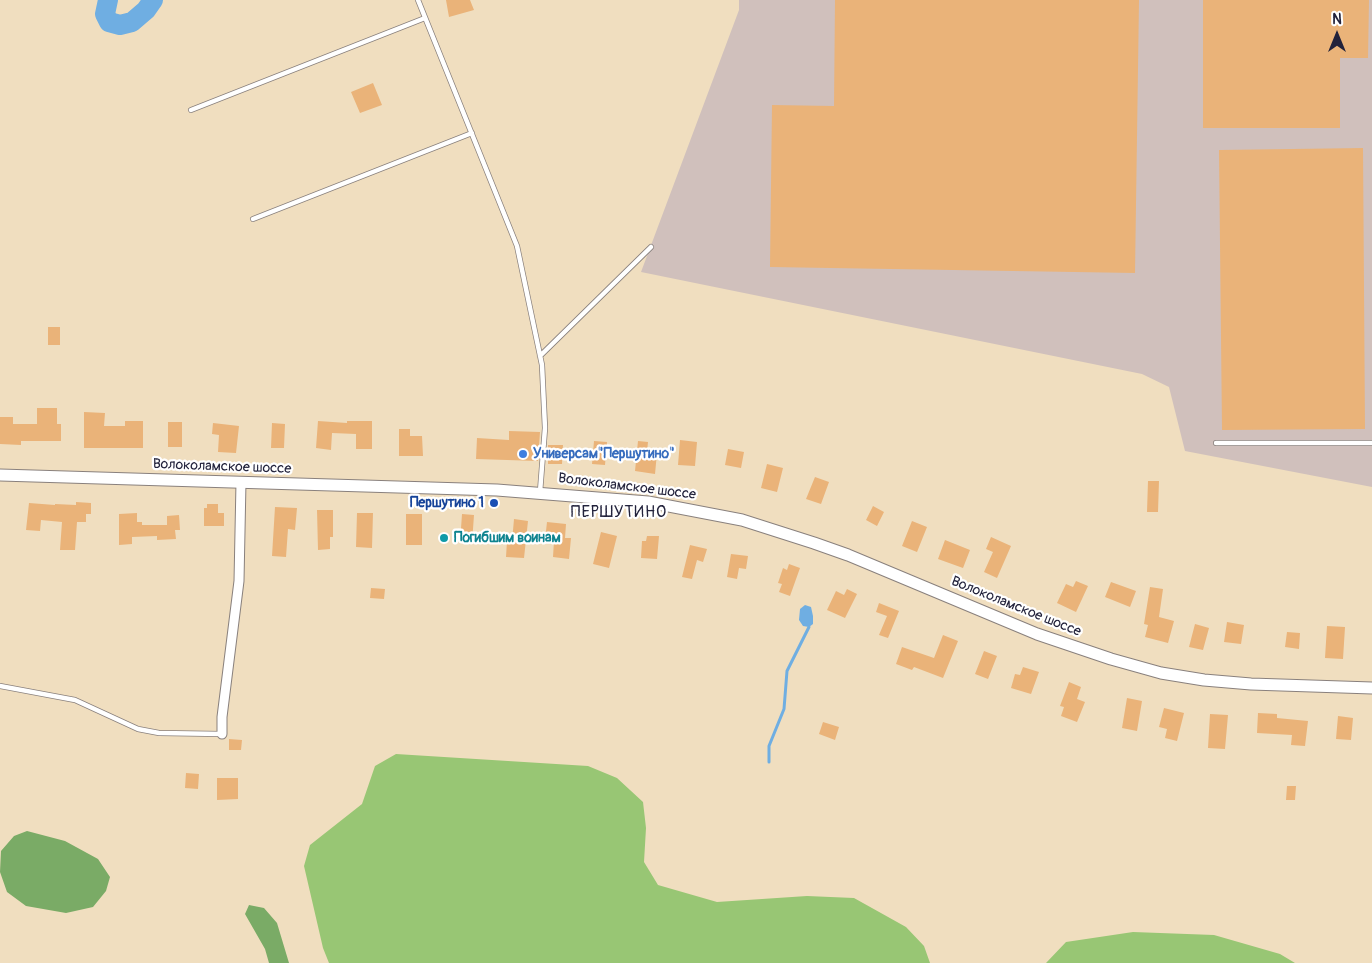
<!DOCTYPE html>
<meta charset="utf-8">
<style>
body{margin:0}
#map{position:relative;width:1372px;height:963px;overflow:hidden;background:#f0debf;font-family:Pangolin,sans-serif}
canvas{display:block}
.north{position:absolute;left:1312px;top:10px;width:50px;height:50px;-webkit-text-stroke:4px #fff;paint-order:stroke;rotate:0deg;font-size:14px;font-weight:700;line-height:20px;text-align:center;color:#22223b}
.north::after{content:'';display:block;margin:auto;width:18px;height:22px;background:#22223b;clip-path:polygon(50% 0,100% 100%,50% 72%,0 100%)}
</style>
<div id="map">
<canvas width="1372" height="963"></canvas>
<div class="north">N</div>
</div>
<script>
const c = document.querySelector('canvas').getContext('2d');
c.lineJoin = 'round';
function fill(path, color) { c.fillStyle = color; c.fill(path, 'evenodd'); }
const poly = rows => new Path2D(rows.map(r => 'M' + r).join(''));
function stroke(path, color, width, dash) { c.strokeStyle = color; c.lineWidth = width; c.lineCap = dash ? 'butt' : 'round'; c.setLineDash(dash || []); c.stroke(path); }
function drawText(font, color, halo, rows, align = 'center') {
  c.font = font + ' Pangolin,sans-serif'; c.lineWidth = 4.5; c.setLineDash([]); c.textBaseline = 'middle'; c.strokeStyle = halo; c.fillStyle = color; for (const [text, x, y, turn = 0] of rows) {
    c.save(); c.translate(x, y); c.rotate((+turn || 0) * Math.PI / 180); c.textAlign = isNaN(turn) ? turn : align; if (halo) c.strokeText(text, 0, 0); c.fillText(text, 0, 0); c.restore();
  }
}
const industrial = poly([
 [739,0,1372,0,1372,487,1185,451,1169,387,1142,374,641,272,739,10]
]);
const green = poly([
 [396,754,588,766,617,778,643,802,646,828,644,862,658,885,717,902,807,896,854,898,906,927,924,946,930,963,329,963,323,948,304,866,310,845,362,804,375,766],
 [1133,932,1214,935,1280,954,1295,963,1046,963,1066,942]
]);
const forest = poly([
 [27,831,65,841,98,859,110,877,106,891,93,907,66,913,26,906,7,892,0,872,1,851,14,836],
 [249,905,264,908,277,923,289,963,269,963,265,949,245,914]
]);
const water = poly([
 [805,605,811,607,813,616,813,624,809,627,803,626,799,620,800,609]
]);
const stream = poly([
 [769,762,769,746,784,709,787,671,809,627]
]);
const river = poly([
 [108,0,105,14,109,22,120,25,132,22,146,10,153,0]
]);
const building = poly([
 [446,0,470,0,474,10,449,17],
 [835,0,1139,0,1135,273,770,267,772,105,834,106],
 [1203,0,1369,0,1368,58,1340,58,1340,128,1203,128],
 [373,83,382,105,360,113,351,92],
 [1363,148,1365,429,1222,430,1219,150],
 [48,327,60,327,60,345,48,345],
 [37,408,57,408,57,424,61,424,61,441,21,441,21,445,0,444,0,417,13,417,13,424,37,424],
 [84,412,105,413,104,426,125,426,125,421,143,421,143,448,84,448],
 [318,421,347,423,347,421,372,421,372,449,356,449,356,434,332,433,331,450,316,448],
 [168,422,182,422,182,447,168,447],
 [213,423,239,426,236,453,218,452,219,435,212,434],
 [272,423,285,424,284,448,271,448],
 [399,429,410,429,410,436,422,436,423,456,399,456],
 [509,431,540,432,538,461,476,459,477,438,509,440],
 [680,440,697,442,695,466,678,465],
 [594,441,607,442,605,465,592,464],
 [638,441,648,442,647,452,657,453,655,474,635,471],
 [548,445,563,445,562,464,548,464],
 [728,449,744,452,741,468,725,465],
 [767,464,783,468,777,492,761,488],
 [815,477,829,482,821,504,806,499],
 [1148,481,1159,481,1158,512,1147,512],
 [76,502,91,503,91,514,86,514,86,522,77,522,75,550,60,550,62,522,41,520,40,531,26,530,29,503,55,505,55,504,76,505],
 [207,504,218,504,218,513,224,513,224,526,204,526,204,508,207,508],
 [873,506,884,512,877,526,866,520],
 [275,507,297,508,295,530,288,529,286,557,272,556],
 [317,510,333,510,333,537,330,537,330,549,318,550],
 [137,513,137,522,142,522,142,525,167,525,167,516,179,515,180,530,175,530,176,539,157,540,157,536,132,537,132,544,119,545,119,514],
 [357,513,373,513,372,548,356,547],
 [406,514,422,514,422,545,406,545],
 [462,514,474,515,472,543,460,543],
 [514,519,528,521,524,558,506,557,507,541,512,542],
 [912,521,927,527,917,552,902,546],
 [547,522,566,524,565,538,571,538,569,559,553,557,554,541,545,540],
 [601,532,617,536,609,568,593,564],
 [647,536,659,536,657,559,641,558,642,541,646,541],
 [991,537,1011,546,997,578,984,572,993,552,986,549],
 [945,540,970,550,963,568,938,559],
 [690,545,707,549,703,562,697,560,692,579,682,577],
 [731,554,748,556,746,569,739,568,737,579,727,577],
 [789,564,800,568,790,596,779,592,782,584,778,583,783,568,787,570],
 [1076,581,1088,586,1076,612,1057,603,1066,584,1073,587],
 [1111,582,1136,591,1130,607,1105,597],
 [1150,587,1163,589,1159,617,1174,621,1168,643,1145,637,1148,625,1144,624],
 [371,588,385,589,384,599,370,598],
 [847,589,857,594,845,618,827,610,836,591,844,595],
 [879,603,899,611,888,638,879,635,887,616,876,612],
 [1227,622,1244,625,1241,644,1224,642],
 [1195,624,1209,628,1203,650,1189,647],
 [1327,626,1345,627,1343,659,1325,658],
 [1287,632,1300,633,1299,649,1285,647],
 [943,635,958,641,943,678,914,667,912,670,896,664,902,647,934,658],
 [984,651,997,656,988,679,975,674],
 [1023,667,1039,672,1031,694,1011,688,1015,674,1020,675],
 [1069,682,1081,687,1077,699,1085,702,1077,722,1061,716,1064,707,1060,706],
 [1127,698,1142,701,1137,731,1122,728],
 [1164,708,1184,713,1177,741,1165,738,1167,729,1159,727],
 [1258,713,1277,714,1277,718,1308,721,1305,746,1291,745,1292,735,1257,733],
 [1210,714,1228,715,1225,749,1208,748],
 [1338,716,1353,718,1351,740,1336,739],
 [823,722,839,727,835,740,819,734],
 [229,739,242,740,241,750,229,750],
 [186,773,199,774,198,789,185,788],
 [217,778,238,778,238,799,217,800],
 [1287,786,1296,786,1295,800,1286,800]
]);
const service = poly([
 [418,0,517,246,542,365,545,428,540,492],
 [191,110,425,18],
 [253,219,472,133],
 [540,356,651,247],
 [1216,443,1372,443],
 [0,686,75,700,138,729,159,733,222,734]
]);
const minor = poly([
 [222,734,222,717,239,581,241,482]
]);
const tertiary = poly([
 [0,475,497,490,648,502,742,520,814,543,848,555,1037,634,1111,659,1161,673,1204,680,1251,684,1372,688]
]);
const markers = [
 [523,454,5,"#3f7fe0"],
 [494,503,5,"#1a4fb4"],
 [444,538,5,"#0f9aa8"]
];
const shopNames = [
 ["Универсам\"Першутино\"",533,454]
];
const streetNames = [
 ["Волоколамское шоссе",222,467,2],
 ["Волоколамское шоссе",627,487,7],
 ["Волоколамское шоссе",1016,607,22]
];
const transitNames = [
 ["Першутино 1",484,503]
];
const cultureNames = [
 ["Погибшим воинам",454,538]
];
const quarterNames = [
 ["ПЕРШУТИНО",619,513]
];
fill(industrial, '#d0c0bc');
fill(green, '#98c674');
fill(forest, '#7aab66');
fill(water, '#6faee2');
stroke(stream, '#6faee2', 3);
stroke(river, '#6faee2', 20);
fill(building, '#eab379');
stroke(service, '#89807d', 6);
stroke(minor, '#89807d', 11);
stroke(tertiary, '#89807d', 13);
stroke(service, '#fff', 4.5);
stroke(minor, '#fff', 9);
stroke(tertiary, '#fff', 11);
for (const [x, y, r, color] of markers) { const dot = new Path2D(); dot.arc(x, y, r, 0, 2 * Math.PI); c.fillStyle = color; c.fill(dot); stroke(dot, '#fff', 2); }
drawText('bold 14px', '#366cbe', '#fff', shopNames, 'left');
drawText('14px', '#22223b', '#fff', streetNames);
drawText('bold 14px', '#164399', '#fff', transitNames, 'right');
drawText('bold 14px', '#0d838f', '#fff', cultureNames, 'left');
c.letterSpacing = '1px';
drawText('16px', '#22223b', '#fff', quarterNames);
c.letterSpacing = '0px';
</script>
